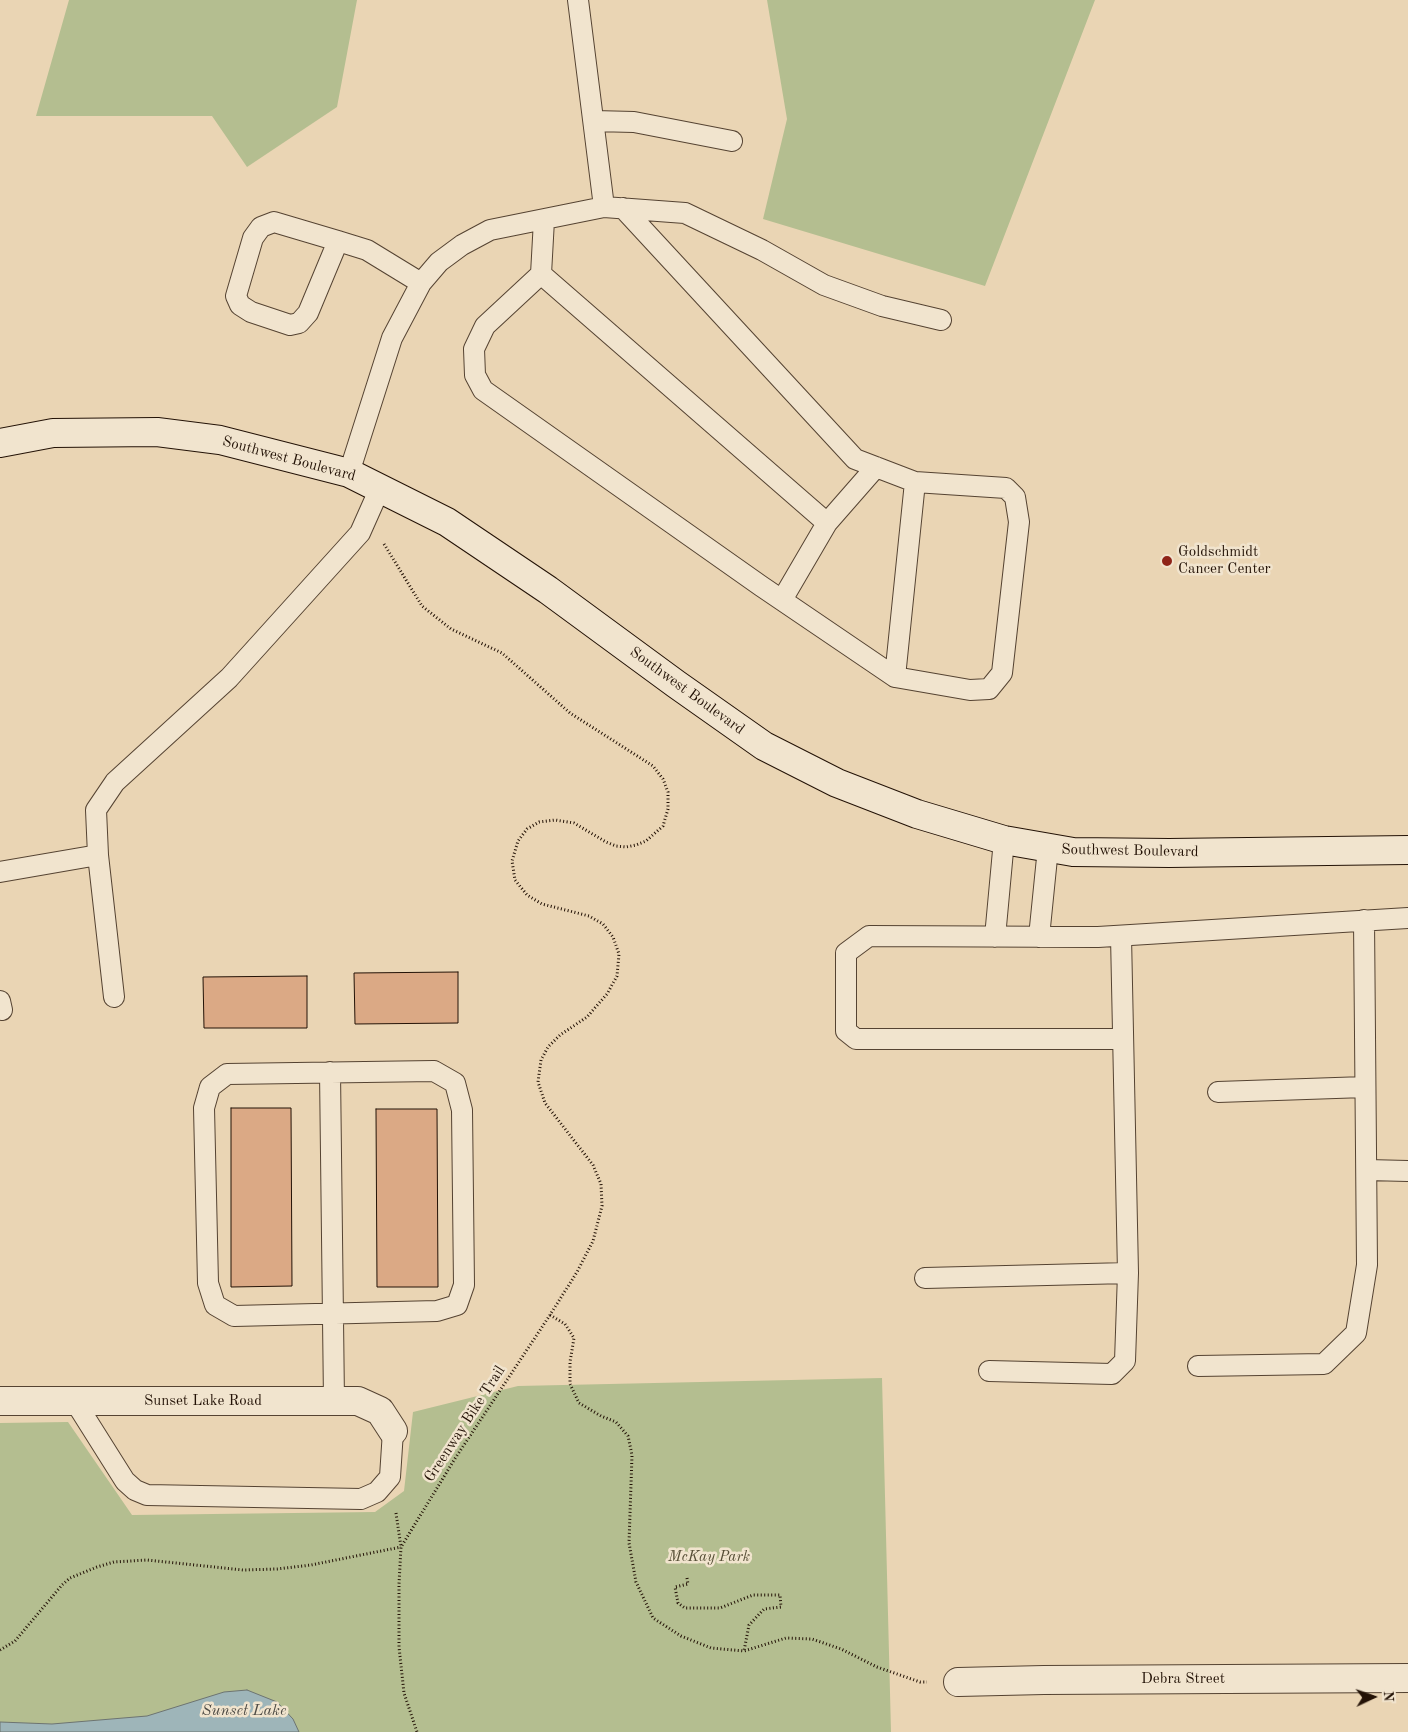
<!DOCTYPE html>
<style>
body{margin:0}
#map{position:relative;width:1408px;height:1732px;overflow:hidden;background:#ead5b4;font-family:"Old Standard TT",serif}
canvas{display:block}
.north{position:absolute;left:1348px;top:1672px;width:50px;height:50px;-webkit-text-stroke:4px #f1e4ce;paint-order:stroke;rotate:87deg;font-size:14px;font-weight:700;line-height:20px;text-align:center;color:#231206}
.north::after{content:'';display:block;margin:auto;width:18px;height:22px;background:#231206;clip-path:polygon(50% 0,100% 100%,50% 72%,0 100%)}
</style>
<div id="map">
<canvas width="1408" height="1732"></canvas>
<div class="north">N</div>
</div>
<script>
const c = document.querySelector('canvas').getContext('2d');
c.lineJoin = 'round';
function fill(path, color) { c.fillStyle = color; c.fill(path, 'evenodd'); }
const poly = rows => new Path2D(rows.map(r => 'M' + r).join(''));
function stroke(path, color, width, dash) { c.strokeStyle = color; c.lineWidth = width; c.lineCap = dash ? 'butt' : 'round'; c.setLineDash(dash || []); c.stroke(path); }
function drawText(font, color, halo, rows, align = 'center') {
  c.font = font + ' "Old Standard TT",serif'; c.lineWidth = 5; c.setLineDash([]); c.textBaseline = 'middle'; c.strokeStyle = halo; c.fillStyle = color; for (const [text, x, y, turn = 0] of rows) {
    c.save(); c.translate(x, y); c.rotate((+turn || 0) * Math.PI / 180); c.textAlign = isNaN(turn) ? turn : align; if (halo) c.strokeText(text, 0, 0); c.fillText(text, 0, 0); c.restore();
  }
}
const green = poly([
 [69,0,357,0,337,107,247,167,212,116,36,116],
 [767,0,1095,0,985,286,763,219,787,119],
 [882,1378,891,1732,0,1732,0,1423,68,1422,132,1515,375,1512,404,1491,413,1412,518,1386]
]);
const water = poly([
 [247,1690,277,1702,293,1719,299,1732,0,1732,0,1722,52,1724,147,1716,224,1692,247,1690]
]);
const building = poly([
 [458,972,458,1023,355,1024,354,973,458,972],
 [307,976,307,1028,204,1028,203,977,307,976],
 [231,1108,291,1108,292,1286,231,1287,231,1108],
 [376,1109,437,1109,438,1287,377,1287,376,1109]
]);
const path = poly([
 [384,544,422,606,451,629,502,653,570,713,653,766,663,779,668,792,668,809,663,826,646,841,636,845,626,847,616,846,606,842,574,823,555,820,539,822,527,829,518,841,512,861,515,880,527,895,542,904,589,916,603,924,613,937,619,954,617,976,607,994,587,1017,560,1035,548,1047,541,1060,538,1082,545,1103,593,1165,601,1184,602,1206,593,1241,577,1272,550,1315,456,1457,401,1547],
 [550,1315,565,1324,574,1338,570,1362,570,1384,579,1403,601,1416,616,1422,628,1436,632,1455,629,1543,636,1582,653,1618,681,1636,711,1648,744,1651,786,1638,812,1639,841,1649,877,1667,920,1682,927,1682],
 [396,1513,401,1547,399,1584,399,1647,404,1693,417,1732],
 [687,1578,688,1584,675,1587,678,1603,685,1608,720,1608,753,1595,780,1595,781,1607,764,1609,749,1625,744,1651],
 [0,1650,15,1641,62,1585,70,1578,97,1567,114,1562,147,1560,243,1570,277,1569,311,1565,401,1547]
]);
const service = poly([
 [578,0,604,207],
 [594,121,634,122,732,141],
 [544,220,541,274,485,326,474,349,475,375,483,390,761,586,895,677,970,690,989,689,1002,673,1019,522,1015,497,1006,488,915,482,855,459,623,208],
 [338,241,308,313,299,323,290,325,251,312,240,305,236,296,253,238,261,227,274,222,338,241,367,250,421,283],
 [541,274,827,523,876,467],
 [349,473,392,338,421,283,439,262,462,245,490,230,604,207,685,213,762,250,824,285,882,306,941,320],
 [782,600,827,523],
 [895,677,915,482],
 [98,855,114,997],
 [0,872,98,855,96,810,115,782,229,678,360,533,380,488],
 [995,937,1004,840],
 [1039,937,1048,848],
 [0,1001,2,1010],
 [1123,1039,856,1039,846,1031,846,953,869,936,1098,937,1408,918],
 [434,1071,455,1083,462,1110,464,1285,457,1305,437,1311,234,1316,215,1305,208,1283,204,1108,210,1087,227,1074,434,1071],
 [330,1072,334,1401],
 [1218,1092,1365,1087],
 [1367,1170,1408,1171],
 [925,1278,1128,1273],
 [1198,1366,1324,1364,1356,1333,1367,1265,1364,920],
 [989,1371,1112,1374,1125,1361,1128,1273,1121,936],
 [74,1400,125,1481,135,1490,147,1495,361,1499,377,1492,390,1477,393,1431]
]);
const minor = poly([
 [0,1401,358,1401,380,1411,393,1431],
 [958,1682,1044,1680,1408,1678]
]);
const secondary = poly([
 [0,443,53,433,157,432,220,440,349,473,447,522,548,590,676,684,764,746,837,783,917,814,1004,840,1073,852,1169,853,1408,850]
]);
const markers = [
 [1167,561,6,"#8f2418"]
];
const streetNames = [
 ["Southwest Boulevard",289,459,15],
 ["Southwest Boulevard",687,691,36],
 ["Southwest Boulevard",1130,851,1],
 ["Sunset Lake Road",203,1401],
 ["Greenway Bike Trail",465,1424,-57],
 ["Debra Street",1183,1679]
];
const poiNames = [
 ["Goldschmidt",1178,552],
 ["Cancer Center",1178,569]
];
const parkNames = [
 ["McKay Park",709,1557]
];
const waterNames = [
 ["Sunset Lake",244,1711]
];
fill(green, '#b4be90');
fill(water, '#9eb5b9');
stroke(water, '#6d7471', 1);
fill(building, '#dba985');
stroke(building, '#231206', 1);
stroke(service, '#554332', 22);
stroke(minor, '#554332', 30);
stroke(secondary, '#231206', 30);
stroke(path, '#231206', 3, [1, 2.5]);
stroke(service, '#f1e4ce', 20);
stroke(minor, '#f1e4ce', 28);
stroke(secondary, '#f1e4ce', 28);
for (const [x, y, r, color] of markers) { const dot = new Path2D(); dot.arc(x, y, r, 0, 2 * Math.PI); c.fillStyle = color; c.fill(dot); stroke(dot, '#f1e4ce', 2); }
drawText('15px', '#231206', '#f1e4ce', streetNames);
drawText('15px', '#231206', '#f1e4ce', poiNames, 'left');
drawText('italic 15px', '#564e36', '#f1e4ce', parkNames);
drawText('italic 16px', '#4e4b45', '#f1e4ce', waterNames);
</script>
